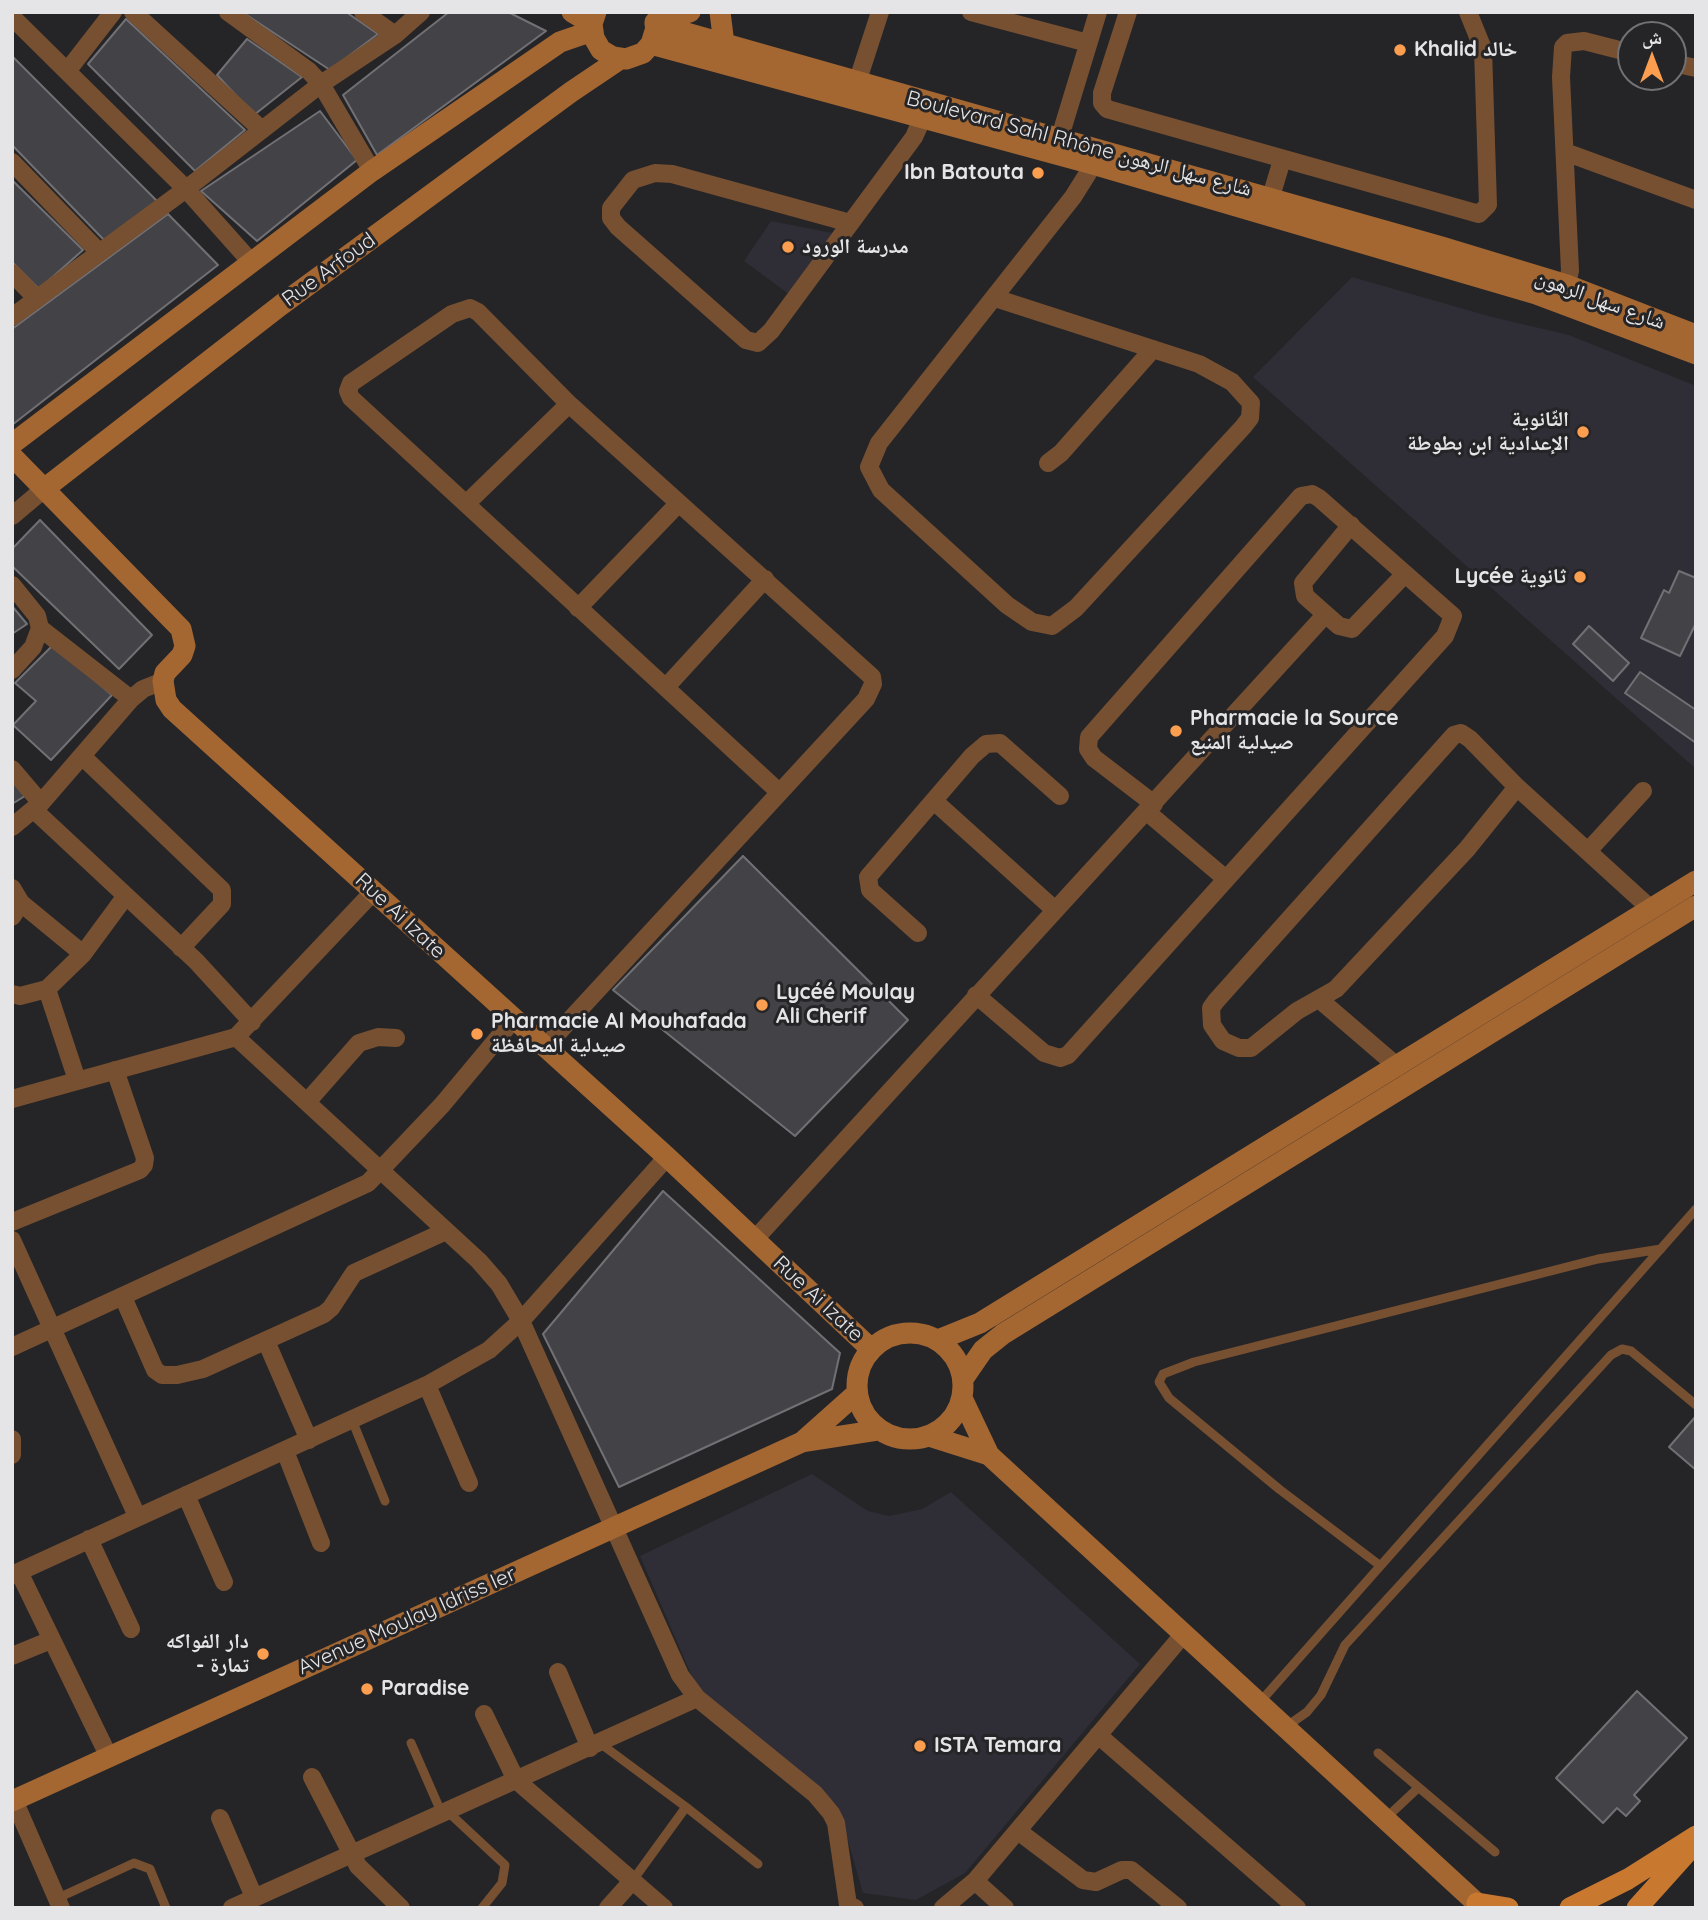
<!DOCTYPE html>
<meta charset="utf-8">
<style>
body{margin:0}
#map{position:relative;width:1708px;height:1920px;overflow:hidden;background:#252528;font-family:Quicksand,"Noto Naskh Arabic",sans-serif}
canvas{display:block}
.frame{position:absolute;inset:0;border:14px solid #e5e5e7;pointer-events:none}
.north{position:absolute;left:1617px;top:21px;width:70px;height:70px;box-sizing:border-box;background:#252528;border:2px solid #727274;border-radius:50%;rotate:0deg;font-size:19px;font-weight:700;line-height:28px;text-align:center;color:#e5e5e7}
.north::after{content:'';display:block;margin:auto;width:24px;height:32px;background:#fb9e50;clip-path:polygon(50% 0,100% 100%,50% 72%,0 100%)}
</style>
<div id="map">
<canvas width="1708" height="1920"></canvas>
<div class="frame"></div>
<div class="north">ش</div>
</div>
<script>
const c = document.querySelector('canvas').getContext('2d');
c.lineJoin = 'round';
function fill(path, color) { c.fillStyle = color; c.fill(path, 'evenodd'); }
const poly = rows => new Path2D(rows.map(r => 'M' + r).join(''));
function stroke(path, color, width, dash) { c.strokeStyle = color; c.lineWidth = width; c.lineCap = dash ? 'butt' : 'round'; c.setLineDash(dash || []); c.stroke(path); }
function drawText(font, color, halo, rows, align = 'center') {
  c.font = font + ' Quicksand,"Noto Naskh Arabic",sans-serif'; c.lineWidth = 6; c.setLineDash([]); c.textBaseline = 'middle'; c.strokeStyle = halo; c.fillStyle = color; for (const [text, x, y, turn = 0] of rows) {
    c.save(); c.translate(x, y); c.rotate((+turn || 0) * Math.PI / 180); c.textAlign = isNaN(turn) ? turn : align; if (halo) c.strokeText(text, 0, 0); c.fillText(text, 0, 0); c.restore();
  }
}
const built = poly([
 [771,221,832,233,790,295,744,261],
 [1352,277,1492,317,1569,335,1696,386,1696,769,1253,377],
 [812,1474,868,1511,889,1516,922,1509,951,1492,1140,1664,965,1873,916,1900,863,1893,838,1806,696,1686,640,1556]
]);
const building = poly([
 [242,12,346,12,378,34,330,70,242,12],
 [449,12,508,12,546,31,377,155,343,95,449,12],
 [126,19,245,130,195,171,88,64,126,19],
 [247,39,302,77,254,115,217,75,247,39],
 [12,56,157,201,104,240,12,145,12,56],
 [320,111,357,160,257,241,201,191,320,111],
 [12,180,83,250,39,289,12,262,12,180],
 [168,214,218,265,12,425,12,329,168,214],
 [40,520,152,635,119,669,12,566,12,549,40,520],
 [1679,571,1696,578,1696,623,1680,656,1641,638,1664,590,1669,593,1679,571],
 [12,606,27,624,12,634,12,606],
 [1589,626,1629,663,1613,681,1573,644,1589,626],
 [53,645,112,695,51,760,13,725,36,701,15,683,53,645],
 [1640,672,1696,710,1696,743,1625,693,1640,672],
 [12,780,25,796,12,804,12,780],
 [743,856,908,1020,795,1136,613,990,743,856],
 [663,1191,840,1353,832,1389,619,1487,543,1334,663,1191],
 [1696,1416,1696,1470,1669,1447,1696,1416],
 [1637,1691,1687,1738,1634,1795,1640,1801,1626,1816,1617,1808,1603,1823,1556,1778,1637,1691]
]);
const lane = poly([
 [352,1420,385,1501],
 [1378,1564,1279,1489,1169,1398,1159,1382,1163,1374,1194,1362,1598,1259,1661,1249],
 [1260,1702,1696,1209],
 [1287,1726,1307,1712,1321,1695,1345,1645,1611,1355,1622,1349,1631,1351,1696,1405],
 [411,1743,442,1814],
 [601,1744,686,1807,633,1880],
 [1378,1753,1495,1852],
 [686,1807,758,1864],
 [447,1811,505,1865,502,1883,482,1908],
 [1386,1818,1418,1788],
 [56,1899,134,1863,150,1869,166,1908]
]);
const street = poly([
 [133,12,262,130],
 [228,12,309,71,321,84,372,171],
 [363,12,395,35],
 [971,12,1088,43],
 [1128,12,1102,93,1102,103,1107,109,1479,214,1488,205,1483,49,1468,12],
 [12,17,186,189,251,262],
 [1673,63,1696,68],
 [68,70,113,12],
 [854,92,880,12],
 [1056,150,1098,12],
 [1565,152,1696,200],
 [12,162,98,251],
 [1267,210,1282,160],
 [850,223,672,174,655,173,633,180,611,208,611,218,618,227,746,340,758,343,771,331,914,137,928,106],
 [12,273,37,299],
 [1564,296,1570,271,1561,77,1563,47,1567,43,1584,41,1631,53],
 [995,298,1199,364,1232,382,1251,403,1250,418,1243,427,1076,608,1052,626,1032,622,1007,605,881,490,869,467,879,443,1073,197,1100,154],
 [12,317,186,189,321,84,395,35,421,12],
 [1048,463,1061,453,1153,349],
 [467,503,569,404],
 [12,516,44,489],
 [1351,525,1303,583,1305,596,1339,626,1352,629,1405,574],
 [12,585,37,616,40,628,33,647,12,670],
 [578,608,678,504],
 [40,628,131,699],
 [667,686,765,579],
 [83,757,222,890,222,904,181,948],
 [12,769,41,803],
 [1517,787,1467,849,1336,989,1297,1011,1251,1048,1239,1048,1223,1041,1212,1025,1211,1008,1216,1001,1454,735,1461,733,1470,739,1517,787,1651,909],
 [934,801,1055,910],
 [34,810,196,961,252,1022],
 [1147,812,1226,879],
 [12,827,41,803,131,699,143,689,163,681],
 [1588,851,1643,791],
 [12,888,21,903,12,917],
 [21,903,83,954],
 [918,933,870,890,868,877,972,756,986,744,1000,743,1060,796],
 [47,989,83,954,125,897],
 [12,994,20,996,47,989,77,1080],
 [976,995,1044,1053,1060,1058,1068,1055,1445,636,1453,616,1319,498,1312,494,1301,496,1089,737,1088,749,1094,758,1154,804],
 [1320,1000,1398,1067],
 [236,1037,479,1261,499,1284,521,1321,680,1675,697,1698,815,1794,831,1813,836,1823,848,1905,855,1908],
 [544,1048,866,699,873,684,872,677,569,404,478,312,470,308,452,314,351,383,348,391,351,398,778,791],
 [12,1099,236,1037,373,892],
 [307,1102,359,1043,378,1037,396,1038],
 [12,1222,140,1170,144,1165,145,1158,115,1070],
 [755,1239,1325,615],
 [12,1240,137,1516],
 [123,1297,155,1370,162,1375,177,1375,203,1369,324,1314,331,1308,354,1273,446,1231],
 [266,1341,309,1440],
 [12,1347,368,1183,442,1105,513,1020],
 [427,1385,469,1483],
 [12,1439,12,1455],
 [285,1451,321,1543],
 [186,1495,224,1582],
 [89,1539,131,1629],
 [19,1572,109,1757],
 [12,1575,427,1385,489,1350,521,1321,667,1157],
 [12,1656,51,1640],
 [558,1672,590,1748],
 [484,1714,516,1780,664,1908],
 [1098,1735,1297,1908],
 [312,1777,358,1866,401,1908],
 [14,1800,61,1908],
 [220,1818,254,1897],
 [1018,1831,1083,1880,1096,1882,1122,1870,1131,1870,1178,1908],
 [975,1881,1005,1908],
 [232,1908,697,1698],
 [608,1908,633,1880],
 [943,1908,975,1881,1182,1636]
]);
const secondary = poly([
 [572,12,592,24],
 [596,12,592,24,594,38,601,50,613,57,626,59,643,53,651,44,655,31],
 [720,12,724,44],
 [655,22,690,12],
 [655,24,1442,247,1567,285,1696,335],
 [651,44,1093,164,1536,294,1696,354],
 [12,444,372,171,560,42,592,31],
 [12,456,181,629,185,646,182,655,165,673,163,681,166,700,172,709,667,1157,871,1349],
 [44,489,281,305,571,92,620,59],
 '857 1386a53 53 0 1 1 106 0a53 53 0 1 1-106 0Z',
 [938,1340,980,1323,1696,881],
 [963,1379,983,1350,1003,1334,1696,906],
 [962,1398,989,1455,1482,1908],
 [929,1436,989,1455],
 [802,1442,857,1393],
 [12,1801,802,1442,879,1430]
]);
const primary = poly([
 [1477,1903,1508,1908],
 [1570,1908,1628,1879,1696,1836],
 [1637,1908,1690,1849]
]);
const markers = [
 [1400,50,7,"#fb9e50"],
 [1038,173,7,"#fb9e50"],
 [788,247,7,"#fb9e50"],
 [1583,432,7,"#fb9e50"],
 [1580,577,7,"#fb9e50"],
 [1176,731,7,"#fb9e50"],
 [762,1005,7,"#fb9e50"],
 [477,1034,7,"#fb9e50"],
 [263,1654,7,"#fb9e50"],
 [367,1689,7,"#fb9e50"],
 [920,1746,7,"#fb9e50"]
];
const poiNames = [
 ["Khalid خالد",1414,50],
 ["Ibn Batouta",1024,173,"right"],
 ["مدرسة الورود",802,247],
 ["الثّانوية",1569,420,"right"],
 ["الإعدادية ابن بطوطة",1569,444,"right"],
 ["Lycée ثانوية",1566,577,"right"],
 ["Pharmacie la Source",1190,719],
 ["صيدلية المنبع",1190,743],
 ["Lycéé Moulay",776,993],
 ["Ali Cherif",776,1017],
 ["Pharmacie Al Mouhafada",491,1022],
 ["صيدلية المحافظة",491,1046],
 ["دار الفواكه",249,1642,"right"],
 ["- تمارة",249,1666,"right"],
 ["Paradise",381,1689],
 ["ISTA Temara",934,1746]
];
const streetNames = [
 ["Boulevard Sahl Rhône شارع سهل الرهون",1079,144,15],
 ["Rue Arfoud",329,270,-36],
 ["شارع سهل الرهون",1600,300,20],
 ["Rue Ai Izate",400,916,43],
 ["Rue Ai Izate",818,1299,43],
 ["Avenue Moulay Idriss Ier",407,1621,-24]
];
fill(built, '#2f2d36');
fill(building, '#434246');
stroke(building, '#717175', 2);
stroke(lane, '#775031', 9);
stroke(street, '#775031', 18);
stroke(secondary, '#a56732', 21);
stroke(primary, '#c97830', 21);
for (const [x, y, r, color] of markers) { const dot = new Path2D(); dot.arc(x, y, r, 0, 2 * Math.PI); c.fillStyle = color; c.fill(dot); stroke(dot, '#252528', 2.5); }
drawText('bold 21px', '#e5e5e7', '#252528', poiNames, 'left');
drawText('21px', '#e5e5e7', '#252528', streetNames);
</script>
